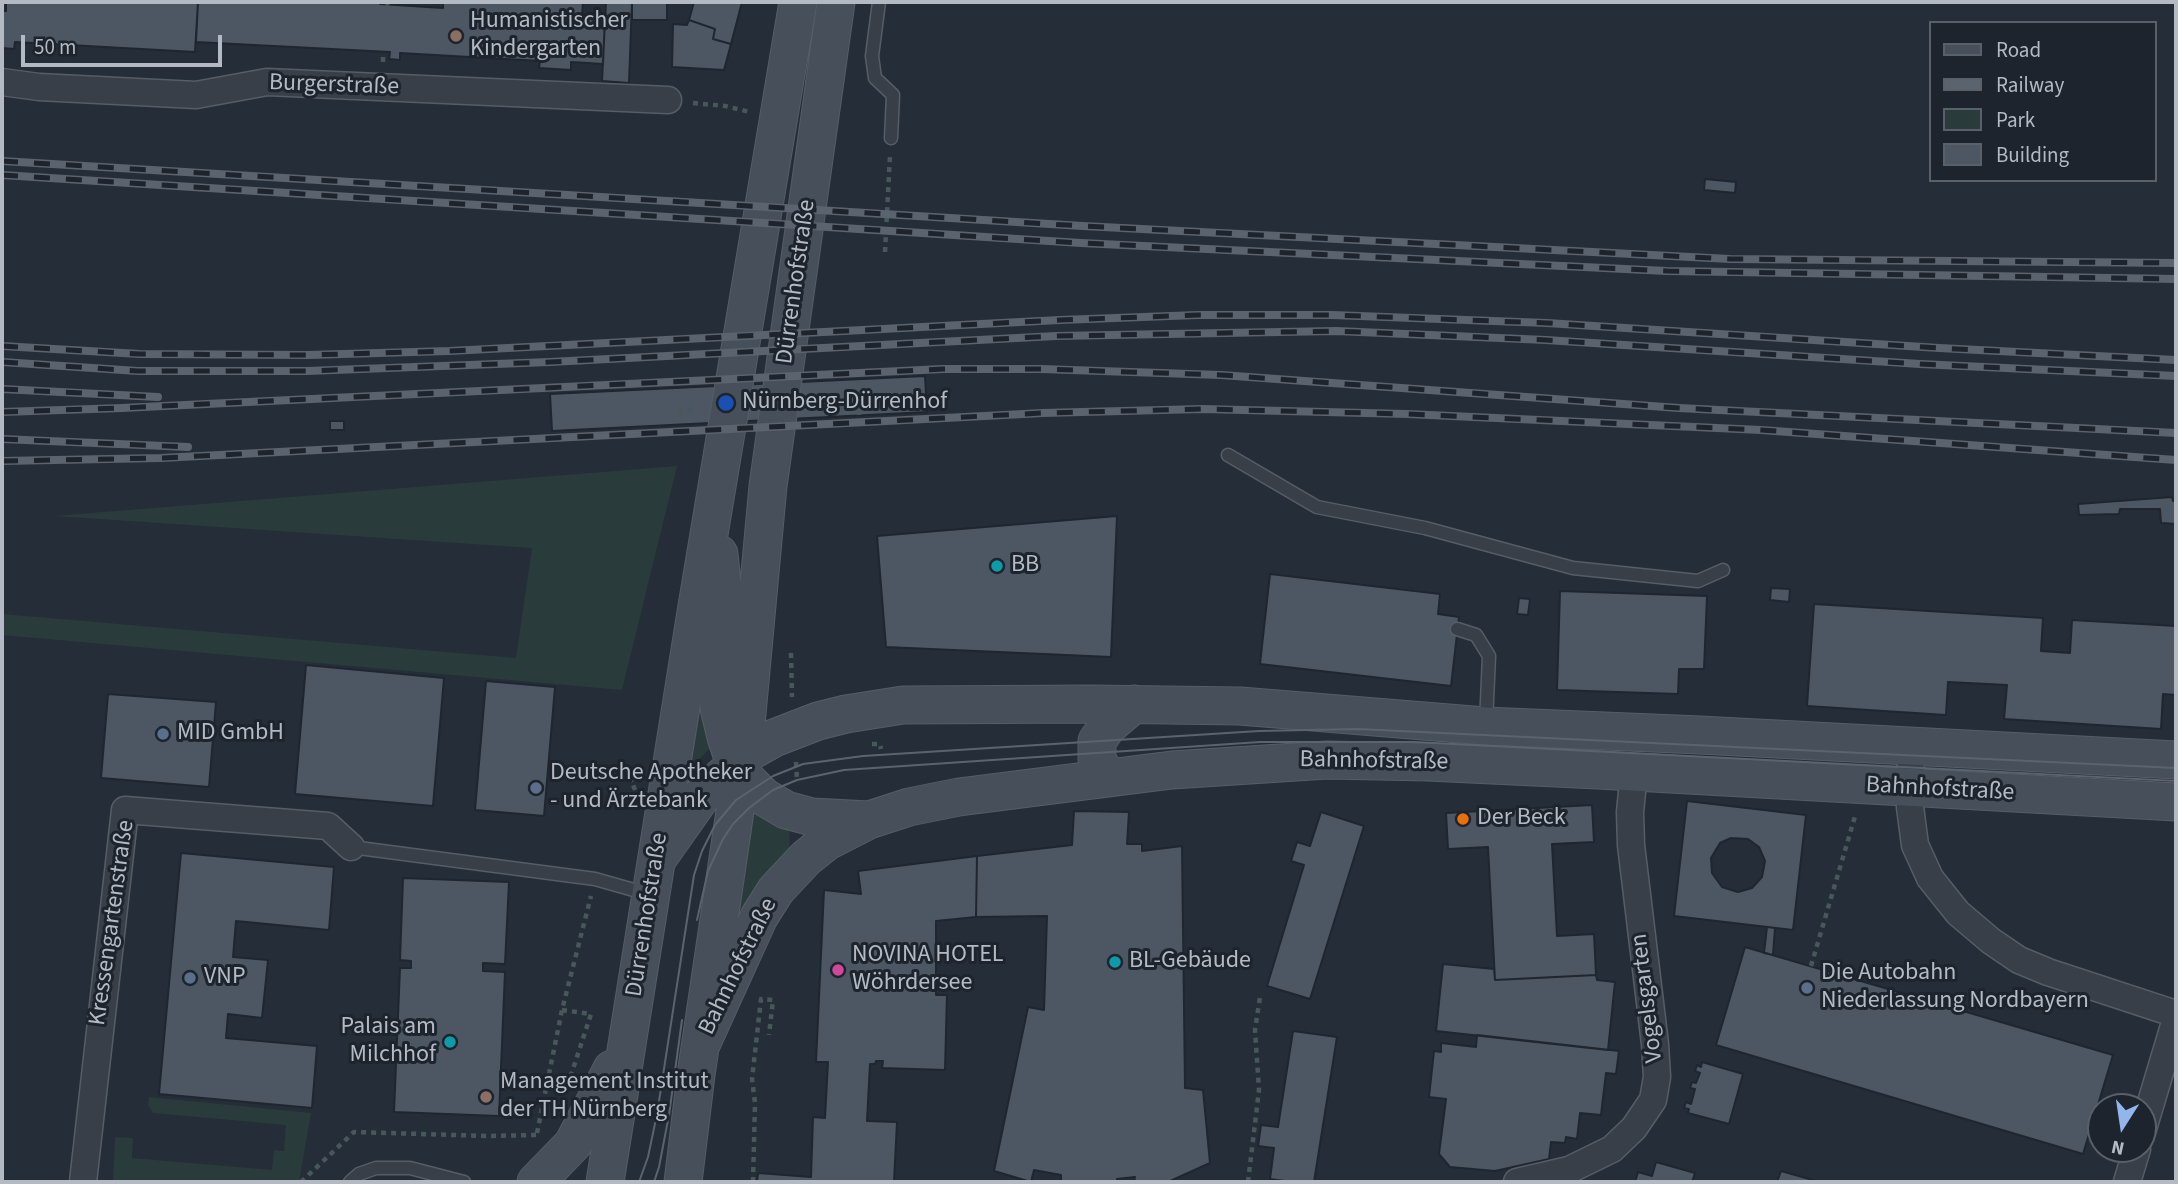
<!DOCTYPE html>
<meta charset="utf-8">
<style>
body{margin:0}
#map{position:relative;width:2178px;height:1184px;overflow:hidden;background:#252d38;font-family:"Source Sans 3",sans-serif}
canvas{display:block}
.frame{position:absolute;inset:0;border:4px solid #b3bac4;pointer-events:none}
.legend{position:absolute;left:1929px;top:21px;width:228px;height:161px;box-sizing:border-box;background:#1d242d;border:2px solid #596069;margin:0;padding:9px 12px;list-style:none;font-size:21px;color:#b3bac4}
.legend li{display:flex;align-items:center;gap:14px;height:35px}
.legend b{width:35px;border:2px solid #596069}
.north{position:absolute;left:2087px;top:1093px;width:70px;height:70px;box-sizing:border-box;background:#1d242d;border:2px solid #596069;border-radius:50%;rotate:192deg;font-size:19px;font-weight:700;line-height:28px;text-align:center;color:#b3bac4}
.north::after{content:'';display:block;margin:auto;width:24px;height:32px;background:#92b6eb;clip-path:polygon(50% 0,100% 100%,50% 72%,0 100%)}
.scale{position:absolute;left:21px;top:35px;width:201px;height:32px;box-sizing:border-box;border:4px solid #b3bac4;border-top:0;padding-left:9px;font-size:21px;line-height:24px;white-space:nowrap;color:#b3bac4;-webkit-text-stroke:5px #1d242d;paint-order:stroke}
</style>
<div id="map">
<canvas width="2178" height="1184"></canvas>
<div class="frame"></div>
<ul class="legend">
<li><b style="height:9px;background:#474f5b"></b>Road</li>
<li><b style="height:9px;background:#5b636f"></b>Railway</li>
<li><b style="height:19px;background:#2a3b3b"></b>Park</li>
<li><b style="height:19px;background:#4d5763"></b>Building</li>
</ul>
<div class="north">N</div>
<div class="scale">50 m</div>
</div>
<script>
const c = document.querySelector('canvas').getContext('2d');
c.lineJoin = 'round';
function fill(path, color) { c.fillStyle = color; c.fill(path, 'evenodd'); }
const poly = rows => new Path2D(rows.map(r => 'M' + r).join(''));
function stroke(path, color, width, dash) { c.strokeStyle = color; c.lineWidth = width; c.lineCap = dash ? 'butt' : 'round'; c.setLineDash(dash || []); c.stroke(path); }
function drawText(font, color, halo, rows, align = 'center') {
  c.font = font + ' "Source Sans 3",sans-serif'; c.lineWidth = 6; c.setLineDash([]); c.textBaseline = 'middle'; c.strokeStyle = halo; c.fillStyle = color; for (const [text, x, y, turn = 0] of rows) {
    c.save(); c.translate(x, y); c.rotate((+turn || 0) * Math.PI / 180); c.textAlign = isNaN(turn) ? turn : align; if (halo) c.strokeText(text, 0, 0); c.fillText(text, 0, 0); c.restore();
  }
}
const green = poly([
 [677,466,622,690,2,635,2,614,516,658,532,548,54,516],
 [698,703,702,703,713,745,692,767,689,766],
 [756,811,789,827,790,853,734,931,751,816],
 [149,1097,311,1113,299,1182,113,1182,115,1137,133,1138,132,1158,272,1170,274,1150,284,1151,286,1125,153,1113,148,1105]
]);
const building = poly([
 [6,2,198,2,195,52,15,42,14,49,2,48,2,11,6,11,6,2],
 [198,2,380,2,380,4,443,8,443,2,583,2,582,16,605,17,603,64,571,62,571,70,539,68,540,61,400,53,400,60,389,59,390,52,196,42,198,2],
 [606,2,632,2,629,83,602,81,606,2],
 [632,2,667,2,667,20,632,20,632,2],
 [694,2,742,2,731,44,713,39,715,29,689,20,694,2],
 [689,20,715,29,713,39,731,44,724,70,672,67,673,24,687,25,689,20],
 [1705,179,1736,182,1735,193,1704,190,1705,179],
 [925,376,927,412,552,431,550,394,925,376],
 [330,421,344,421,344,430,330,430,330,421],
 [2172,497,2173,501,2176,501,2176,524,2161,523,2160,509,2120,509,2119,514,2079,515,2078,504,2172,497],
 [1117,516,1111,657,886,647,877,536,1117,516],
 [1270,574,1440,594,1438,614,1459,617,1451,686,1260,664,1270,574],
 [1771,588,1790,589,1789,602,1770,600,1771,588],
 [1560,591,1707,596,1704,669,1679,669,1678,694,1557,690,1560,591],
 [1519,598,1530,599,1528,615,1517,614,1519,598],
 [1814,604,2043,618,2041,651,2070,653,2072,620,2176,626,2176,695,2163,694,2161,729,2004,719,2007,685,1948,682,1946,715,1807,706,1814,604],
 [306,665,444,678,433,806,295,794,306,665],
 [486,681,555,687,544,816,475,810,486,681],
 [108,694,216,702,209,787,101,778,108,694],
 [1687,801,1806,815,1793,930,1674,916,1687,801],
 [1731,838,1748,839,1759,847,1765,861,1762,877,1752,888,1738,892,1722,887,1712,873,1711,858,1720,843,1731,838],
 [1592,805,1594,842,1552,844,1557,936,1594,934,1596,975,1495,980,1488,847,1448,849,1446,813,1592,805],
 [1074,811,1129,812,1127,844,1142,844,1142,851,1182,846,1185,1088,1203,1090,1210,1163,1168,1182,1134,1182,1135,1177,1117,1179,1117,1182,1061,1182,1061,1175,1034,1170,1031,1182,994,1171,1028,1007,1044,1010,1047,916,976,917,977,856,1072,845,1074,811],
 [1321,812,1364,826,1310,999,1267,986,1304,865,1291,861,1297,842,1310,846,1321,812],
 [181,853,334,867,329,930,236,921,233,957,268,960,262,1018,228,1014,226,1038,317,1046,312,1108,159,1094,181,853],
 [977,856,976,917,936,921,936,995,947,995,945,1070,882,1068,883,1061,876,1061,875,1064,870,1064,867,1121,897,1122,894,1182,757,1182,758,1173,811,1177,813,1117,825,1118,828,1062,816,1062,824,890,861,894,858,871,977,856],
 [403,878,509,882,505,964,483,963,483,971,505,972,499,1116,394,1112,400,968,411,968,411,961,400,960,403,878],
 [1767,927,1775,928,1773,955,1764,953,1767,927],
 [1745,947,2113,1055,2083,1154,1716,1045,1745,947],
 [1443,964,1494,969,1495,980,1596,975,1597,980,1615,982,1608,1050,1436,1031,1443,964],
 [1293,1031,1337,1037,1314,1182,1292,1182,1270,1179,1274,1148,1258,1146,1261,1125,1278,1127,1293,1031],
 [1477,1035,1619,1051,1616,1074,1606,1073,1601,1115,1580,1113,1577,1139,1566,1137,1565,1143,1551,1142,1549,1159,1495,1171,1450,1167,1439,1154,1446,1099,1429,1097,1434,1051,1441,1052,1441,1043,1476,1047,1477,1035],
 [1702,1062,1743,1074,1729,1124,1688,1113,1689,1109,1684,1108,1686,1102,1691,1104,1695,1089,1690,1088,1692,1082,1696,1083,1700,1073,1695,1071,1697,1065,1701,1067,1702,1062],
 [1656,1162,1695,1173,1692,1182,1635,1182,1638,1172,1652,1176,1656,1162],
 [1781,1171,1820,1182,1777,1182,1781,1171]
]);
const path = poly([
 [386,5,389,2],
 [383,62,383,52],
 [693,103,725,106,750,112],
 [885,252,890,155],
 [858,381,859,415],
 [849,407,859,407],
 [678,411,689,411,697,406],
 [791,653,792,697],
 [872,744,880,744,881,749],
 [796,762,797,781],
 [635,790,631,780,639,777],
 [1811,966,1856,813],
 [562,1010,591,1014,571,1075],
 [537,1133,562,1010,591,896],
 [301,1182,354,1132,487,1136,537,1135,538,1133],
 [753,1182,755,1103,752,1079,761,999,773,1000,769,1035],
 [1248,1182,1259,1090,1255,1030,1260,997]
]);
const lane = poly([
 [879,2,872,56,875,78,893,95,891,138],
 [1228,455,1317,507,1425,528,1573,568,1698,581,1723,570],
 [1457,629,1476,635,1489,656,1486,723],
 [351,847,595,879,648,894],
 [350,1182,359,1174,376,1168,410,1168,464,1182]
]);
const street = poly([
 [2,82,39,87,196,95,267,82,668,100],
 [1911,746,1910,807,1915,845,1930,878,1958,913,1991,941,2019,960,2048,972,2176,1014],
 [2143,1129,2176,1019],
 [83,1182,125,810,328,826,351,847],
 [1517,1182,1569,1170,1612,1149,1634,1128,1653,1100,1657,1077,1655,1044,1631,845,1630,812,1634,772],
 [2127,1182,2137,1149]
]);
const secondary = poly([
 [719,554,725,611,719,678,719,708,726,737,735,764,747,780,764,797,786,810,812,817,868,820],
 [1107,777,1097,760,1097,741,1107,727,1134,704],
 [658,858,704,793,751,751,774,738,818,721,846,714,903,705,1092,704,1240,706,1485,726,1700,735,2176,760],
 [700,1047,759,917,776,890,806,858,826,842,869,820,909,807,959,797,1172,770,1327,760,1428,762,1598,770,2176,802],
 [536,1182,573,1144,612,1069],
 [605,1182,697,606,798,2],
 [683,1182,696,1075,743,757,768,486,836,2]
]);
const tram = poly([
 [697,920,708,871,723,839,733,824,749,808,773,790,797,780,844,770,1260,742,1415,742,2176,781],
 [639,1182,648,1157,657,1114,694,875,702,851,715,825,736,800,773,776,803,764,863,756,1069,743,1259,731,1358,729,2176,768],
 [654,1182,659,1167,669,1115,682,1020]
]);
const rail = poly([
 [2,161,1083,226,1730,259,2176,263],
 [2,175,1081,243,1667,271,2176,279],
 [2,346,140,354,308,355,449,351,1060,320,1198,315,1332,315,1547,323,1939,348,2176,360],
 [2,362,138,371,307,371,550,362,1056,336,1336,331,1546,340,1920,364,2176,376],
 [2,389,158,397],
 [2,412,122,408,943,369,1041,369,1221,375,1679,408,2176,433],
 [2,439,188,447],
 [2,461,161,458,1043,413,1202,409,1407,414,1761,430,2176,460]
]);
const markers = [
 [456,36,7,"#8d6e63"],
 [726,403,9,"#1a4fb4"],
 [997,566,7,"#0f9aa8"],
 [163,734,7,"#5c6f8a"],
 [536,788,7,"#5c6f8a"],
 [1463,819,7,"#e8710a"],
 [1115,962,7,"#0f9aa8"],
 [838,970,7,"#d1479c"],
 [190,978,7,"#5c6f8a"],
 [1807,988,7,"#5c6f8a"],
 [450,1042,7,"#0f9aa8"],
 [486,1097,7,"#8d6e63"]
];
const poiNames = [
 ["Humanistischer",470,22],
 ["Kindergarten",470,50],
 ["Nürnberg-Dürrenhof",742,403],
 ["BB",1011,566],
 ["MID GmbH",177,734],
 ["Deutsche Apotheker",550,774],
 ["- und Ärztebank",550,802],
 ["Der Beck",1477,819],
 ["NOVINA HOTEL",852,956],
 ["Wöhrdersee",852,984],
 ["BL-Gebäude",1129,962],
 ["Die Autobahn",1821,974],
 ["Niederlassung Nordbayern",1821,1002],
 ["VNP",204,978],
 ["Palais am",436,1028,"right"],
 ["Milchhof",436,1056,"right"],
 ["Management Institut",500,1083],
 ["der TH Nürnberg",500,1111]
];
const streetNames = [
 ["Burgerstraße",334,86,2],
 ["Dürrenhofstraße",797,282,-82],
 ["Bahnhofstraße",1374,762,1],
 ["Bahnhofstraße",1940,790,3],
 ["Dürrenhofstraße",648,915,-81],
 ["Kressengartenstraße",113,923,-82],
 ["Bahnhofstraße",739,967,-64],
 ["Vogelsgarten",1648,998,-97]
];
fill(green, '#2a3b3b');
fill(building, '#4d5763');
stroke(building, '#1f262f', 2);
stroke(lane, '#565d66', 15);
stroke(street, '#565d66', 29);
stroke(secondary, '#565d66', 39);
stroke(path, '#48585a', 4.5, [5, 5]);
stroke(lane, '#383f48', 12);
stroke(street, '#383f48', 26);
stroke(secondary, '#474f5b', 37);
stroke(tram, '#5b636f', 2);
stroke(rail, '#5b636f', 8);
stroke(rail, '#1d242d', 5, [16]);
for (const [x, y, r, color] of markers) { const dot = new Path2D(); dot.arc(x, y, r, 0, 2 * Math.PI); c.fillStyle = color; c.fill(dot); stroke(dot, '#1d242d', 2.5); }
drawText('24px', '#b3bac4', '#1d242d', poiNames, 'left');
drawText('24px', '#b3bac4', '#1d242d', streetNames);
</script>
